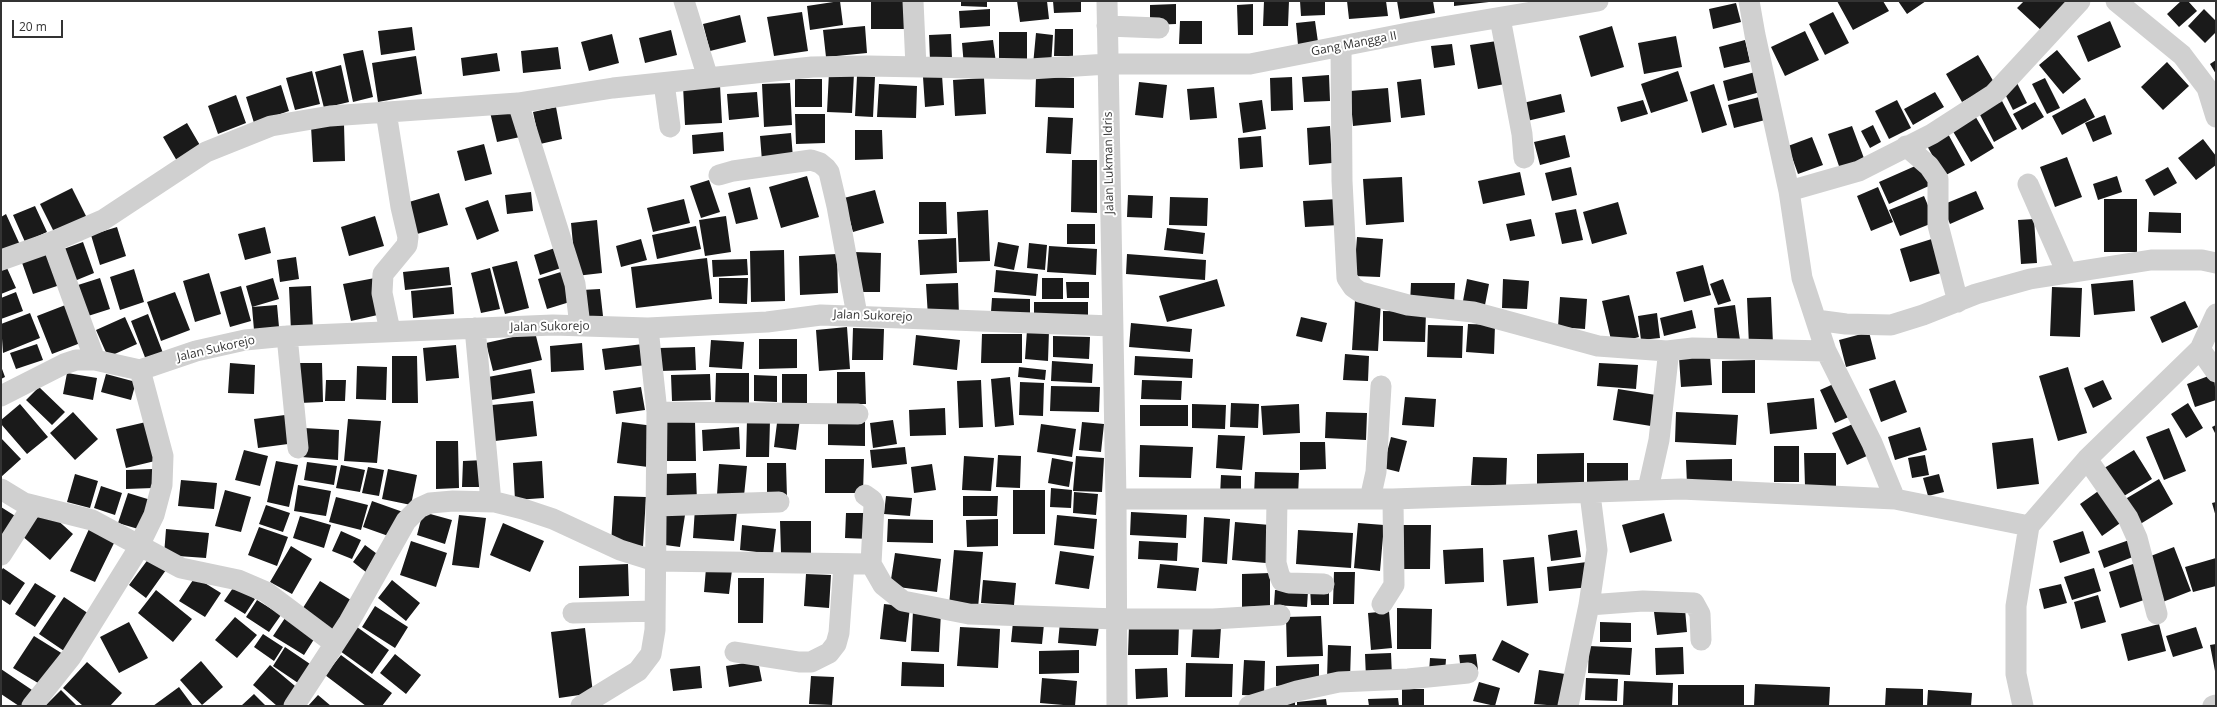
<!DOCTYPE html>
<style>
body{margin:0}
#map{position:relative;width:2217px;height:707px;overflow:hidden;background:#fff;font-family:"Open Sans",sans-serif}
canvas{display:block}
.frame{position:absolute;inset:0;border:2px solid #333;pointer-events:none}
.scale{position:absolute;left:12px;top:20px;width:51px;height:18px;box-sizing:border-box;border:2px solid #333;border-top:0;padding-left:5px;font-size:12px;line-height:14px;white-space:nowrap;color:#333;-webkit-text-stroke:3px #fff;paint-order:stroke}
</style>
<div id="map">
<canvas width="2217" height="707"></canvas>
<div class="frame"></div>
<div class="scale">20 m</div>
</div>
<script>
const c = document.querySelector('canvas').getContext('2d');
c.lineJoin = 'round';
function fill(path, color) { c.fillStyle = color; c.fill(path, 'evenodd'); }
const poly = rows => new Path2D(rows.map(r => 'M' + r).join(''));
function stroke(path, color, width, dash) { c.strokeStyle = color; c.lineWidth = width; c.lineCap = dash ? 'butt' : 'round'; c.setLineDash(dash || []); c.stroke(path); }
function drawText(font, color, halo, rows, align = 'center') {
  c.font = font + ' "Open Sans",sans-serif'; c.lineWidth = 4; c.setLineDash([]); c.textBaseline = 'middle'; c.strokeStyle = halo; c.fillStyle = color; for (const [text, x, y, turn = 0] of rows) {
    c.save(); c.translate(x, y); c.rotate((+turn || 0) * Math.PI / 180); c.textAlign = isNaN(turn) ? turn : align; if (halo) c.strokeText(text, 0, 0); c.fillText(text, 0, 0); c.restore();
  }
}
const building = poly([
 [840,1,843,25,810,30,807,6],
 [871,1,908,1,908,29,871,29],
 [961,1,987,1,987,7,961,6],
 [1017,1,1047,1,1049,19,1020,22],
 [1053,1,1081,1,1081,12,1054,13],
 [1264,1,1289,1,1288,26,1263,26],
 [1300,1,1325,1,1325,15,1301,16],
 [1347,1,1386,1,1388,16,1349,19],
 [1397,1,1433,1,1435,13,1400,19],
 [1454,1,1489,1,1489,2,1454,6],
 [1837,1,1883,1,1889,11,1853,30],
 [1898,1,1926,1,1907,14],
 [2024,1,2072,1,2043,32,2017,8],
 [2181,1,2188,1,2197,11,2179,27,2167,14],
 [1736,3,1741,22,1713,29,1709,9],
 [1176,4,1176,24,1150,25,1150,5],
 [1253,4,1253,35,1238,35,1237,5],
 [990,9,990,26,960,28,959,11],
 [2204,9,2216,21,2216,32,2205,43,2188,26],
 [802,12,808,51,774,56,767,17],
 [1833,12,1849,43,1825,55,1809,24],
 [740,15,746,42,710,51,703,24],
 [1180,21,1202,21,1202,44,1179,44],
 [1315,21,1318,42,1298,45,1296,23],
 [2110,21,2121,47,2088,62,2077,36],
 [865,26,867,53,826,57,823,30],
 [1612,26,1624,67,1591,77,1579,36],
 [412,27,415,50,381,55,378,31],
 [1055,29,1073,29,1073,56,1054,56],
 [671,30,677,55,645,63,639,38],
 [1805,31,1819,60,1785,76,1771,47],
 [999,32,1027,32,1027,64,999,64],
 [1036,33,1053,35,1051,66,1033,65],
 [612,34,619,63,589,71,581,42],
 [951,34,952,59,930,60,929,35],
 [1676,36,1682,67,1644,74,1638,43],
 [993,40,996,63,964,66,962,43],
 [1745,40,1750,62,1724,68,1719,47],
 [1497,41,1505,84,1478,89,1470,45],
 [1452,44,1455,65,1434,68,1431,46],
 [558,47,561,69,523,73,521,51],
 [363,50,373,97,353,102,343,54],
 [2057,50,2081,79,2063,94,2039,65],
 [497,53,500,71,463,76,461,58],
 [1978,55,1995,84,1962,102,1946,74],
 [416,56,422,94,378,102,372,63],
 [2216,60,2216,74,2210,64],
 [2167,62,2189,86,2163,110,2141,87],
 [341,65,349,102,324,108,315,72],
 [312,71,320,104,295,110,286,78],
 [1678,71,1688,101,1651,113,1641,84],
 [829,72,854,73,852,113,827,112],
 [1755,72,1760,92,1728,101,1723,81],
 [942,75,944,105,925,107,923,77],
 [1329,75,1330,101,1304,102,1302,77],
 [857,76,875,77,873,117,855,116],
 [1036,77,1074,78,1074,108,1035,107],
 [1292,77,1293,110,1271,111,1270,78],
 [984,78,986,114,955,116,953,80],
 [2045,78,2060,108,2047,114,2032,84],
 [795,79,822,79,822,107,795,107],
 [1421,79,1425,115,1401,118,1397,82],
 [1139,82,1167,85,1163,118,1135,115],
 [790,83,792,125,764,127,762,84],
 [2017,83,2027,103,2013,110,2003,90],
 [879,84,917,86,916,118,877,117],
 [1714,84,1727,125,1702,133,1690,92],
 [281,85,289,111,254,123,246,97],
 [720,85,722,123,685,125,683,86],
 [1214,87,1217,118,1190,120,1187,89],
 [1388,88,1391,122,1353,126,1350,91],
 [757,92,759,117,729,120,727,94],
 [1935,92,1944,107,1913,125,1904,109],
 [1561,94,1565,112,1527,121,1523,103],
 [236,95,246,123,218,134,208,106],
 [1763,96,1769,119,1734,128,1728,105],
 [2085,98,2095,117,2062,135,2052,116],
 [1262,100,1266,129,1243,133,1239,103],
 [1643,100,1648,114,1621,122,1617,107],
 [1897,100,1911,128,1889,139,1875,111],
 [2002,101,2017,129,1994,142,1979,113],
 [2035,102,2044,117,2022,130,2013,114],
 [514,107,520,137,497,142,490,112],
 [556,107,562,139,540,144,533,112],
 [795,114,825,114,825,143,796,144],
 [1974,114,1994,148,1971,162,1951,128],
 [2105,115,2112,134,2093,142,2085,123],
 [1048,117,1073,118,1071,154,1046,153],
 [187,123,201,147,177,161,163,137],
 [344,124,345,161,313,162,311,126],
 [1873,125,1881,142,1870,148,1861,131],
 [1330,126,1332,163,1309,165,1307,128],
 [1852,126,1865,161,1840,169,1828,134],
 [855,130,882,130,883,159,855,160],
 [723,132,724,151,693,154,692,135],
 [1947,132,1965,165,1944,176,1926,144],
 [791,133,793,158,762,161,760,136],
 [1565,135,1570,157,1540,165,1534,142],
 [1261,136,1263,167,1240,169,1238,138],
 [1812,137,1823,165,1798,174,1788,146],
 [2203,139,2216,156,2216,165,2196,180,2178,158],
 [484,144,492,174,465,181,457,151],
 [2067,157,2082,197,2055,207,2040,167],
 [1072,160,1097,160,1097,213,1071,212],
 [1922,163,1931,185,1889,204,1879,182],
 [1571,167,1577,195,1552,201,1545,173],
 [2168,167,2177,183,2154,196,2145,180],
 [1520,172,1525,195,1483,204,1478,181],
 [807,176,819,217,781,228,769,187],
 [2117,176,2122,192,2098,200,2093,184],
 [1402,177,1404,222,1366,225,1363,179],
 [709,180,720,212,701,218,690,186],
 [750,187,758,219,736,224,728,193],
 [1878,187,1893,222,1871,231,1857,196],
 [72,188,88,220,56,236,40,204],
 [875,190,884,223,853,232,844,198],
 [1976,191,1984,209,1950,224,1942,205],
 [531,192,533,211,507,214,505,195],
 [439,193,448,225,417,234,409,202],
 [1128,195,1153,196,1152,218,1127,217],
 [1924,196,1935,222,1900,236,1889,210],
 [1170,197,1208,198,1207,226,1169,225],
 [684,199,690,223,653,232,647,208],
 [1338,199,1339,225,1305,227,1303,201],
 [2104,199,2137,199,2137,252,2104,252],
 [488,200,499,231,477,240,465,208],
 [919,202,946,202,947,234,919,234],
 [1618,202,1627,234,1592,244,1583,212],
 [35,206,47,232,25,242,13,215],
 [1576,209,1583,240,1562,244,1555,213],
 [988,210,990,261,959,262,957,212],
 [2149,212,2181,213,2181,233,2148,232],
 [6,214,21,247,1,257,1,217],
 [375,216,384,246,349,256,341,227],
 [726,216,731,252,705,256,699,220],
 [1531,219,1535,236,1510,241,1506,224],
 [2034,219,2037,263,2021,264,2018,220],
 [597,220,602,273,576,276,571,223],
 [1067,224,1095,224,1095,244,1067,244],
 [696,226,701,249,657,259,652,235],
 [117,227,126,256,100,265,91,235],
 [265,227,271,253,245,260,238,234],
 [1167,228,1205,233,1203,254,1164,250],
 [1357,237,1383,239,1380,277,1354,276],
 [1938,237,1948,271,1910,282,1900,249],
 [956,238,957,273,920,275,918,240],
 [641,239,647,260,621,267,616,246],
 [83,242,94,273,72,282,61,250],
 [998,242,1019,246,1014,270,994,266],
 [1029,243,1047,245,1045,270,1027,268],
 [1049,246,1097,249,1096,275,1047,272],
 [558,247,564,267,540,275,534,255],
 [48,248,60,285,33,294,20,257],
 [784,250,785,301,751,302,750,251],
 [854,252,881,253,880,292,853,292],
 [837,254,838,293,800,295,799,256],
 [1127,254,1206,260,1205,280,1126,274],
 [296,257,299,279,280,282,277,260],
 [707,258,712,299,636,308,631,267],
 [747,259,748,275,713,277,712,260],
 [517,261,529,308,505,314,492,267],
 [1703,265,1711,295,1684,302,1676,272],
 [449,267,451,285,405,290,403,272],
 [7,268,16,288,1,294,1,271],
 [490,268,500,309,481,313,471,273],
 [134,269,144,302,120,310,110,277],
 [996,270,1038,274,1036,296,994,292],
 [564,271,573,301,547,309,538,279],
 [209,273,221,314,195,322,183,281],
 [100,278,110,309,88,316,78,285],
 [273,278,279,299,252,307,246,286],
 [375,278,382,314,351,321,343,284],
 [719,278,748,278,747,304,719,303],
 [1042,278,1063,278,1063,299,1042,299],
 [1217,279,1225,306,1167,322,1159,296],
 [1467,279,1489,284,1485,305,1463,301],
 [1503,279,1529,281,1527,309,1502,308],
 [1723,279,1731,301,1718,305,1710,284],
 [2133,280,2135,311,2094,315,2091,284],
 [1066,282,1089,282,1089,298,1067,298],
 [958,283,959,316,928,317,926,284],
 [1411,283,1455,283,1454,304,1410,304],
 [241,286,251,321,230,327,220,292],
 [311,286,313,330,291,331,289,287],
 [452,287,454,314,413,318,411,291],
 [2052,287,2082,288,2080,337,2050,336],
 [600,289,603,316,584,317,582,290],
 [16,292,23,311,1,319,1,298],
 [175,292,190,330,161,341,147,302],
 [1629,295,1639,337,1612,344,1602,301],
 [1560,297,1587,299,1585,329,1558,327],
 [1771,297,1773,344,1749,346,1747,298],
 [992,298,1030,299,1030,314,991,312],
 [1355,300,1381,301,1378,351,1352,350],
 [2185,301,2198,327,2162,343,2150,317],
 [1034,302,1088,302,1088,315,1034,316],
 [68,304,83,342,52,354,37,316],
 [277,305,279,327,254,330,252,307],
 [1735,305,1740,340,1718,343,1714,308],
 [1692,310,1696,328,1664,336,1660,318],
 [1383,311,1426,312,1425,342,1383,341],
 [30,313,40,338,3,353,1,324],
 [1657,313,1660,338,1641,340,1638,316],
 [148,314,163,353,146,360,131,321],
 [125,317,137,344,108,357,96,330],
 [1301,317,1327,323,1322,342,1296,336],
 [1131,323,1192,329,1190,352,1129,347],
 [1468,324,1495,325,1494,354,1466,352],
 [1428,325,1463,326,1462,358,1427,357],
 [847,327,850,369,819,371,816,330],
 [853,328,884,329,883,360,852,360],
 [1027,330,1049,331,1048,361,1025,359],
 [535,332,542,360,493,371,486,343],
 [1869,332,1876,359,1846,367,1839,340],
 [982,334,1022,334,1022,363,981,363],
 [916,335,960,340,957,370,913,365],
 [1053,336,1090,337,1089,359,1053,357],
 [759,339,797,339,797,368,759,369],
 [711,340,744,342,742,369,709,367],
 [582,343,584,370,551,372,550,346],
 [37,344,43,360,16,369,10,353],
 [643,344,646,365,605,370,602,349],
 [456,345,459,378,426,381,423,348],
 [695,347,696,370,660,371,659,348],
 [1345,354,1369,356,1368,381,1343,380],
 [1710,355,1712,385,1681,387,1679,358],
 [392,356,417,356,418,403,392,403],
 [1135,356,1193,359,1192,378,1134,375],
 [1755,360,1755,393,1722,393,1722,361],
 [1052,361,1093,364,1092,383,1051,381],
 [230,363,255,365,254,394,228,393],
 [299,363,322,363,323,402,299,403],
 [1599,363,1638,365,1636,389,1597,386],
 [1,366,5,377,1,379],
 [357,366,387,367,386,400,356,399],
 [1019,367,1046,370,1045,380,1018,377],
 [2068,367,2087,433,2058,441,2039,376],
 [531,369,535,393,491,400,488,377],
 [837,372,865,372,866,404,837,404],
 [67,373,97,378,93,400,63,394],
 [716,373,749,373,749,408,715,407],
 [106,374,136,382,131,400,101,392],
 [710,374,711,400,672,401,671,375],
 [782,374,807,374,807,410,782,410],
 [2214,374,2216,400,2195,407,2187,384],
 [754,375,777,376,777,402,754,401],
 [1010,377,1014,425,995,427,991,379],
 [326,380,346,380,345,401,325,401],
 [981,380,983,427,959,428,957,381],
 [1142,380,1182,381,1181,400,1141,399],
 [1895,380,1907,412,1881,422,1869,389],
 [2103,380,2112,399,2093,408,2084,388],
 [1020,382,1044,383,1043,416,1019,415],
 [1838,382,1853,415,1835,423,1820,390],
 [1051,386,1100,387,1099,412,1050,411],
 [39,387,65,412,52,425,26,400],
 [641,387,645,410,616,414,613,391],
 [1618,389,1656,395,1651,426,1613,420],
 [1405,397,1436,399,1434,427,1402,425],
 [1814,398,1817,429,1770,434,1767,403],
 [533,401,537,436,495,441,492,405],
 [1231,403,1259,404,1258,428,1230,427],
 [2188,403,2203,428,2186,438,2171,414],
 [20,404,48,437,27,454,1,424,1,420],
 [1192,404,1226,405,1225,429,1192,428],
 [1299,404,1300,433,1263,435,1261,406],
 [1140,405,1188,405,1188,426,1140,426],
 [945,408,946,435,910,436,909,410],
 [73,412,98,439,75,460,50,433],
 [1326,412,1367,413,1366,440,1325,438],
 [1676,412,1738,415,1736,445,1675,442],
 [285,415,288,444,258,448,254,419],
 [778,415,800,418,796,450,774,447],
 [348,419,381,421,377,463,344,461],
 [747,420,770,420,769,457,746,457],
 [893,420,897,444,873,448,870,423],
 [667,421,695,421,696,461,667,461],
 [828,421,865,421,865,446,828,445],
 [146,422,155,461,126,468,116,429],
 [622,422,654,426,648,467,617,463],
 [1082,422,1104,424,1101,452,1079,450],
 [1855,423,1869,455,1847,465,1832,433],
 [1041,424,1076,429,1072,457,1037,452],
 [2216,425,2216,435,2212,427],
 [739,427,740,449,703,451,702,430],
 [1920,427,1927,450,1895,460,1888,437],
 [304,428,339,430,338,460,302,457],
 [2169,428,2186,471,2164,480,2146,437],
 [1218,435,1245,436,1242,470,1216,468],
 [1391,437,1407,441,1399,472,1383,468],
 [1,438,21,459,1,477],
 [2033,438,2039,484,1997,489,1992,443],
 [436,441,458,441,459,488,436,489],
 [1300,442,1325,442,1326,469,1300,470],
 [1140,445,1193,447,1191,478,1139,477],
 [1774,446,1799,446,1799,482,1774,482],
 [905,447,907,464,872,468,870,450],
 [244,450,268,456,260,486,235,480],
 [2134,450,2152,479,2119,499,2101,470],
 [1584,453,1584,487,1537,488,1537,454],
 [1804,453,1836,453,1836,486,1805,486],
 [998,455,1021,456,1020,488,996,487],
 [1925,455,1929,475,1912,478,1908,458],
 [964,456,994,458,991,491,962,490],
 [1076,456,1104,458,1102,492,1073,491],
 [1473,457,1507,458,1506,486,1471,485],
 [1052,458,1073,462,1069,487,1048,483],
 [825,459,864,459,863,493,825,493],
 [1732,459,1732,484,1687,485,1686,460],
 [485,460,485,487,462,487,463,461],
 [276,461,298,465,289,507,267,502],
 [542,461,544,498,515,500,513,463],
 [307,462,337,466,334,485,304,480],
 [767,463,786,463,787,498,767,498],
 [1587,463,1628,463,1628,488,1587,488],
 [719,464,747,466,744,496,717,495],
 [932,464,936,490,914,493,911,467],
 [341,465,365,470,360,492,336,488],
 [368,467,384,470,379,496,362,493],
 [153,469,153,488,126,489,126,470],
 [388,469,417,475,411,505,382,499],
 [1255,472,1299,473,1298,496,1254,495],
 [696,473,697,503,663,504,663,474],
 [75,474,98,481,90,508,67,502],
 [1939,474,1944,492,1928,496,1923,478],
 [1221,475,1241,476,1241,497,1220,496],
 [2159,479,2173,504,2137,526,2122,501],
 [181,480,217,483,214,509,178,506],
 [298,485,331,491,326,516,294,511],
 [101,486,122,493,115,515,94,508],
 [2104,487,2126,519,2102,536,2080,504],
 [1051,488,1072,490,1071,508,1050,507],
 [225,490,251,497,241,532,215,526],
 [1013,490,1045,490,1045,534,1013,534],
 [1074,492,1098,494,1096,515,1073,513],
 [128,493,154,501,145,531,118,523],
 [614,496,646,497,643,546,611,544],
 [886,496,912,498,910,516,884,514],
 [963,496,998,496,997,516,963,516],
 [336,497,368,505,361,530,329,522],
 [372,501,403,512,394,538,363,527],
 [2216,502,2216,517,2212,503],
 [266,505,290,513,283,532,259,524],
 [1,507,20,519,1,542],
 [695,508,737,511,734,541,693,538],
 [45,509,73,534,50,560,21,535],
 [423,512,452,520,445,544,417,535],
 [662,512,685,515,680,547,658,544],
 [1131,512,1187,515,1186,538,1130,535],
 [846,513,870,513,870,539,845,538],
 [1664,513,1672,541,1630,553,1622,525],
 [459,515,486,518,479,568,452,565],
 [1057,515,1097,519,1094,549,1054,545],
 [300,516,331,525,324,548,293,538],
 [1204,517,1230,519,1227,564,1202,562],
 [888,519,933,520,933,543,887,542],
 [998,519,998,546,967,547,966,520],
 [780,521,811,521,811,553,781,553],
 [1235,522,1270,525,1266,563,1232,560],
 [503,523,544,541,530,572,490,555],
 [1358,523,1384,525,1380,571,1354,568],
 [742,525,776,529,773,554,740,550],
 [1402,525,1431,525,1430,569,1402,569],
 [259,527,288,537,277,566,248,555],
 [89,529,115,541,95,582,70,571],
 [166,529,209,533,206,558,164,555],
 [1298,530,1353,533,1351,568,1296,564],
 [1577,530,1581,557,1551,561,1548,535],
 [341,531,361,540,352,559,332,551],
 [2083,531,2090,553,2060,563,2053,541],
 [2132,539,2138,555,2104,568,2098,551],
 [411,541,447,553,436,587,400,575],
 [1139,541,1178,543,1177,561,1138,559],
 [365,545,384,559,371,576,353,562],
 [291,546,312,559,292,594,270,582],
 [2174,547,2191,591,2160,603,2143,559],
 [1483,548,1484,582,1445,584,1443,550],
 [954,550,983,552,978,608,949,605],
 [1060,551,1094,556,1089,589,1055,584],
 [895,553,941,559,937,592,890,586],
 [1534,557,1538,603,1507,606,1503,560],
 [149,558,166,570,146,598,129,585],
 [2216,558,2216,586,2193,592,2185,567],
 [1587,562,1590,587,1549,591,1547,567],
 [2136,563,2147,599,2120,608,2109,572],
 [628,564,629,596,579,598,579,566],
 [1160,564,1199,568,1196,591,1157,588],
 [3,568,25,583,10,605,1,599,1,571],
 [706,568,732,570,729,594,704,592],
 [2094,568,2101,591,2072,600,2064,577],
 [1334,572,1355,572,1354,604,1333,604],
 [1270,573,1270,606,1242,607,1242,574],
 [806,574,831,575,829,608,804,606],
 [195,577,221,593,205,617,179,601],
 [738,578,764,578,763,623,738,623],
 [392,580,420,603,406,621,378,598],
 [983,580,1016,583,1014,605,981,603],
 [320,581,354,602,335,633,301,611],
 [35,583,56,596,35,627,15,614],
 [2061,584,2067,603,2044,609,2039,589],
 [235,585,255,599,245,614,224,601],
 [1310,587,1329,587,1329,605,1311,605],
 [156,590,192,619,173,642,138,613],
 [1275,590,1308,591,1307,607,1274,605],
 [2098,595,2106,622,2081,629,2074,602],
 [64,597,92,616,67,653,39,634],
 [257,600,281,615,269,632,246,617],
 [884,604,910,607,906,642,880,639],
 [375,606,408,627,395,648,362,627],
 [1397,608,1432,609,1431,649,1397,649],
 [1685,609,1687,632,1657,635,1654,612],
 [913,611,941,612,939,652,911,651],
 [1389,611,1392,648,1371,650,1368,613],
 [287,615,318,633,304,655,273,636],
 [1321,616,1323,656,1287,657,1286,617],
 [235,617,257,635,237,658,215,640],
 [129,622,148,658,119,673,100,637],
 [1013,622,1044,624,1042,644,1011,642],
 [1060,622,1099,626,1096,646,1058,643],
 [1600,622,1631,623,1631,642,1600,642],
 [2159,624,2166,651,2128,661,2121,634],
 [1129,625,1179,625,1178,655,1128,655],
 [1193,625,1221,627,1219,658,1191,657],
 [357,627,389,650,372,674,340,651],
 [960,627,1000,629,998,668,957,666],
 [2196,627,2203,648,2173,657,2166,636],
 [585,628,593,693,559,698,551,632],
 [263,634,283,647,274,661,254,647],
 [34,636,63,654,43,686,13,668],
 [1502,640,1529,654,1519,673,1492,660],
 [2216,644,2216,671,2215,671,2210,645],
 [1328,645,1351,646,1350,680,1327,679],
 [1589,646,1632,648,1630,675,1588,673],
 [285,647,313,666,301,685,273,666],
 [1683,647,1684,674,1656,675,1655,648],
 [1079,650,1079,673,1039,674,1039,651],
 [1391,653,1392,677,1366,678,1365,654],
 [395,654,421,675,406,694,380,673],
 [1476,654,1478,670,1461,672,1459,655],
 [341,655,392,693,382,706,366,706,325,675],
 [1430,658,1446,659,1445,673,1429,672],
 [1244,660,1265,661,1264,696,1242,695],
 [201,661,223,687,202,705,180,680],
 [758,661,762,681,729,687,726,666],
 [87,662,122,693,110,706,83,706,63,688],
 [902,662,944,664,944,687,901,686],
 [1186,663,1233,664,1232,697,1185,697],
 [1319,664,1319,684,1276,686,1276,666],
 [270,665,301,691,289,706,277,706,253,685],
 [700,666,702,688,673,691,670,669],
 [1167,668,1168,697,1136,699,1135,669],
 [1,669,35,692,25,706,19,706,1,694],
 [1539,670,1565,674,1560,706,1534,704],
 [811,676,834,677,832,705,809,704],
 [1042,678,1077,681,1075,706,1040,703],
 [1586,678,1618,679,1617,701,1585,700],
 [1624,681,1673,683,1672,706,1623,705],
 [1479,682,1500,688,1495,706,1473,701],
 [1755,684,1830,687,1829,706,1754,706],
 [1678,685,1744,685,1744,705,1678,706],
 [179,687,193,706,153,706],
 [1886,688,1923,689,1923,706,1885,706],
 [1402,689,1424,689,1424,706,1402,706],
 [61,690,77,706,45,706],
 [1928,690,1972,693,1971,706,1927,706],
 [254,694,266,706,241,706],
 [318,695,331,706,308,706],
 [1398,698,1399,706,1369,706,1368,699],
 [1326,699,1327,706,1297,706,1297,702],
 [1295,700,1295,706,1273,706]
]);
const minor = poly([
 [684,1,708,78],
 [913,1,916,67],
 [1107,1,1116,499,1117,706],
 [1749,1,1755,35,1789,191,1802,278,1826,351,1872,443,1895,499],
 [2116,1,2182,55,2207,88,2216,117],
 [1500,18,1522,134,1524,158],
 [1107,26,1159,28],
 [1341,46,1342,181,1347,278,1353,287,1360,292,1408,305,1473,312,1598,346,1667,351],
 [664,83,670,127],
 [518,103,575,284,580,326],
 [386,112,401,207,408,237,407,245,383,274,382,293,390,331],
 [1906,146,1929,166,1938,179,1938,225,1958,302],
 [719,175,733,171,811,160,820,163,826,168,829,172,837,206,857,315],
 [2028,184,2067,273],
 [1789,191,1859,171,1932,134,1994,94,2080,1],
 [1,260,52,242],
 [1816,320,1846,324,1891,325,1923,315,1976,294,2030,279,2151,260,2202,260,2216,263],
 [475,328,491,502],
 [287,336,298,448],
 [2200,349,2216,372],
 [95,360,52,242,103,220,206,152,271,126,330,116,518,103,613,88,812,67,868,66,1030,69,1108,64,1250,64,1413,32,1598,1],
 [1,396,64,364,76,360,95,360,140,370,196,351,245,340,287,336,553,325,648,328,767,322,821,315,1112,326],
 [657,412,858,414],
 [2087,459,2128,518,2137,538,2157,614],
 [1,489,24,503,92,520,181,568,238,580,266,592,334,643],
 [1648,489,1659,440,1668,358,1667,351,1693,348,1826,351],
 [865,495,872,500,874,505,871,564],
 [1116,499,1393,499,1681,489,1895,499,2029,526],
 [1277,499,1276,563,1279,574,1282,581,1289,583,1324,584],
 [1370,499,1376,472,1381,386],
 [656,506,779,502],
 [1,555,33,505],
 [1382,604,1394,585,1393,499],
 [1589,605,1643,601,1694,603,1700,614,1701,640],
 [573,613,655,611],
 [735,652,799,662,811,662,829,653,836,644,839,633,844,564],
 [32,706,71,657,135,554,154,515,162,485,163,456,140,370],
 [294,706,349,622,406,521,419,508,430,503,453,501,495,502,523,509,553,519,620,550,655,561,871,564,883,585,903,601,969,614,1117,619,1213,619,1280,615],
 [581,706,638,671,651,654,655,630,657,412,648,328],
 [1249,706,1297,691,1339,682,1408,679,1468,673],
 [1568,706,1589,605,1597,550,1590,494],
 [2023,706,2016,674,2016,606,2029,526,2087,459,2200,349,2216,314],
 [2213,706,2216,705]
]);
const streetNames = [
 ["Gang Mangga II",1354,44,-11],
 ["Jalan Lukman Idris",1109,163,-91],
 ["Jalan Sukorejo",873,316,2],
 ["Jalan Sukorejo",550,327,-1],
 ["Jalan Sukorejo",216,349,-13]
];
fill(building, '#1a1a1a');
stroke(minor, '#d0d0d0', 21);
drawText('12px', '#333', '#fff', streetNames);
</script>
